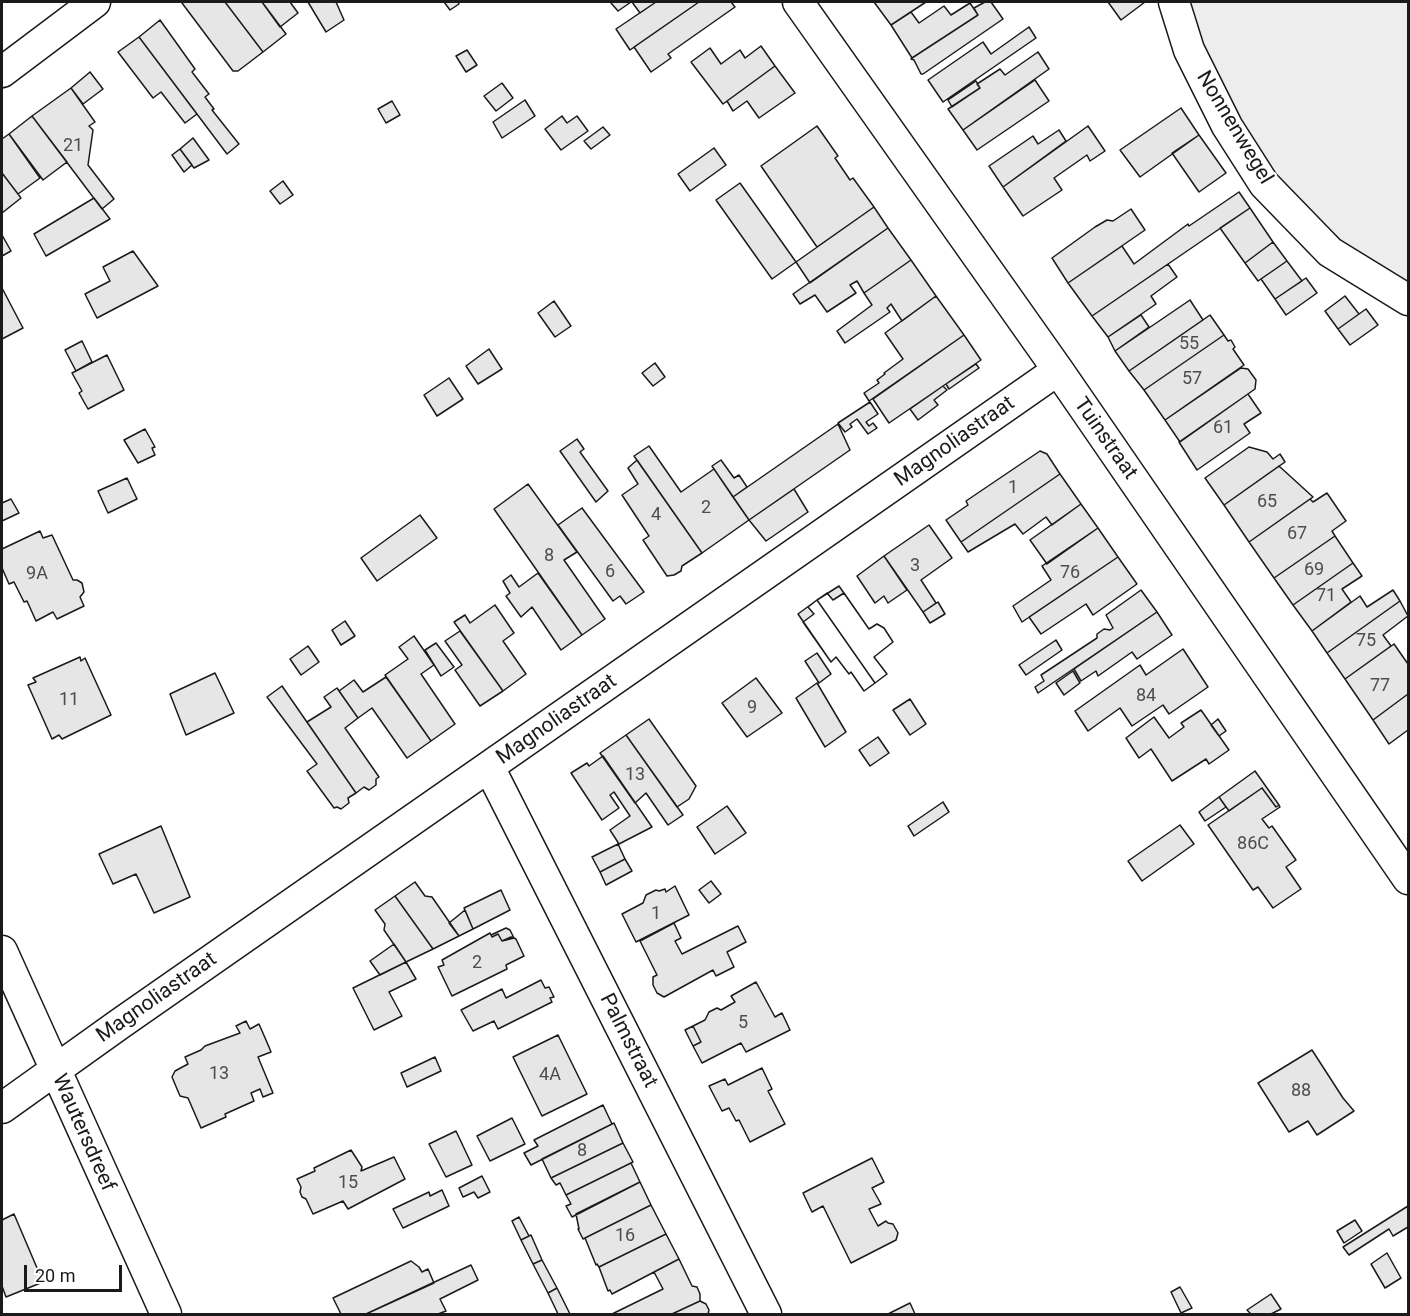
<!DOCTYPE html>
<style>
body{margin:0}
#map{position:relative;width:1410px;height:1316px;overflow:hidden;background:#fff;font-family:Roboto,sans-serif}
canvas{display:block}
.frame{position:absolute;inset:0;border:3px solid #1a1a1a;pointer-events:none}
.scale{position:absolute;left:24px;top:1265px;width:98px;height:27px;box-sizing:border-box;border:3px solid #1a1a1a;border-top:0;padding-left:8px;font-size:18px;line-height:21px;white-space:nowrap;color:#1a1a1a;-webkit-text-stroke:4px #fff;paint-order:stroke}
</style>
<div id="map">
<canvas width="1410" height="1316"></canvas>
<div class="frame"></div>
<div class="scale">20 m</div>
</div>
<script>
const c = document.querySelector('canvas').getContext('2d');
c.lineJoin = 'round';
function fill(path, color) { c.fillStyle = color; c.fill(path, 'evenodd'); }
const poly = rows => new Path2D(rows.map(r => 'M' + r).join(''));
function stroke(path, color, width, dash) { c.strokeStyle = color; c.lineWidth = width; c.lineCap = dash ? 'butt' : 'round'; c.setLineDash(dash || []); c.stroke(path); }
function drawText(font, color, halo, rows, align = 'center') {
  c.font = font + ' Roboto,sans-serif'; c.lineWidth = 4.5; c.setLineDash([]); c.textBaseline = 'middle'; c.strokeStyle = halo; c.fillStyle = color; for (const [text, x, y, turn = 0] of rows) {
    c.save(); c.translate(x, y); c.rotate((+turn || 0) * Math.PI / 180); c.textAlign = isNaN(turn) ? turn : align; if (halo) c.strokeText(text, 0, 0); c.fillText(text, 0, 0); c.restore();
  }
}
const built = poly([
 [1187,2,1408,2,1408,285,1393,277,1342,242,1295,196,1261,157,1226,99,1197,35,1187,2]
]);
const building = poly([
 [184,2,225,2,263,52,238,71,233,71,182,3,184,2],
 [225,2,262,2,286,34,263,52,225,2],
 [262,2,290,2,298,13,280,27,262,2],
 [308,2,336,2,344,20,326,32,308,2],
 [444,2,458,2,459,4,450,10,444,2],
 [613,2,631,2,618,11,611,3,613,2],
 [632,2,656,2,640,13,632,2],
 [656,2,699,2,630,50,616,29,656,2],
 [699,2,731,2,735,7,668,54,671,58,651,72,634,47,699,2],
 [874,2,926,2,891,25,874,2],
 [985,2,991,2,1003,19,923,74,921,74,914,60,911,59,912,58,978,15,974,8,985,2],
 [1108,2,1145,2,1121,20,1108,2],
 [970,3,978,15,912,58,891,25,911,12,919,23,944,6,951,15,970,3],
 [160,20,195,69,192,72,209,94,205,97,214,109,212,110,239,144,227,154,139,37,160,20],
 [1029,27,1036,38,943,102,928,80,983,42,991,54,1029,27],
 [139,37,197,114,185,123,161,92,153,98,118,52,139,37],
 [761,46,775,66,723,104,691,62,710,48,721,64,740,50,745,58,761,46],
 [467,50,477,65,466,72,456,56,467,50],
 [1038,52,1049,69,963,130,948,109,980,88,977,84,1000,69,1005,75,1038,52],
 [775,66,795,93,759,118,747,101,733,111,727,101,775,66],
 [90,72,103,89,83,104,71,88,90,72],
 [1035,80,1049,101,977,150,963,130,1035,80],
 [976,81,980,88,952,107,948,100,976,81],
 [502,83,513,98,496,111,484,96,502,83],
 [71,88,95,122,89,126,93,130,88,165,114,199,102,209,32,116,71,88],
 [525,100,535,116,502,138,493,122,525,100],
 [392,101,400,115,386,123,378,109,392,101],
 [1181,108,1199,135,1140,177,1120,150,1181,108],
 [32,116,67,162,43,180,9,134,32,116],
 [562,116,567,123,577,116,588,131,561,150,545,129,562,116],
 [817,126,838,156,835,158,850,180,853,178,874,207,817,247,761,166,817,126],
 [1088,126,1105,151,1090,161,1087,155,1054,178,1062,190,1023,216,1003,187,1088,126],
 [603,127,610,135,591,149,584,141,603,127],
 [1059,130,1066,141,1003,187,989,166,1033,136,1038,144,1059,130],
 [9,134,40,178,18,194,2,173,2,139,9,134],
 [1199,135,1226,173,1199,192,1172,153,1199,135],
 [193,138,209,160,194,168,180,149,193,138],
 [714,148,726,165,690,191,678,174,714,148],
 [180,149,192,165,184,172,172,155,180,149],
 [2,173,21,198,2,213,2,173],
 [283,181,293,195,280,204,270,191,283,181],
 [740,183,796,262,772,279,716,200,740,183],
 [1239,192,1250,208,1092,316,1068,283,1122,246,1134,264,1188,224,1189,226,1239,192],
 [94,198,110,219,46,256,34,234,94,198],
 [874,207,888,228,810,283,796,262,874,207],
 [1250,208,1273,242,1245,263,1220,228,1250,208],
 [1131,209,1145,230,1068,283,1052,258,1095,227,1107,220,1113,221,1131,209],
 [888,228,911,260,864,293,857,281,850,285,856,293,827,312,815,295,800,304,793,294,888,228],
 [2,235,11,251,2,256,2,235],
 [1273,242,1287,261,1258,281,1245,263,1273,242],
 [133,251,158,286,97,318,85,294,110,281,103,267,133,251],
 [911,260,936,296,902,321,891,304,887,308,890,312,845,343,837,331,872,305,864,293,911,260],
 [1287,261,1302,281,1275,299,1261,279,1287,261],
 [1168,264,1177,277,1151,296,1156,304,1108,337,1092,316,1168,264],
 [1306,278,1317,293,1286,315,1275,299,1306,278],
 [2,288,23,328,2,339,2,288],
 [936,296,964,335,869,401,864,393,879,383,877,380,885,374,884,373,903,359,885,333,936,296],
 [1345,296,1359,314,1338,329,1325,311,1345,296],
 [1190,300,1203,320,1129,371,1115,351,1190,300],
 [554,301,571,326,555,337,538,313,554,301],
 [1366,309,1378,325,1350,345,1338,329,1366,309],
 [1141,315,1149,327,1115,351,1108,337,1141,315],
 [1210,315,1224,335,1144,390,1129,371,1210,315],
 [964,335,981,360,889,423,873,399,964,335],
 [1224,335,1228,341,1231,340,1235,347,1233,349,1244,365,1165,420,1144,390,1224,335],
 [82,341,92,362,76,371,65,350,82,341],
 [489,349,502,369,478,384,466,366,489,349],
 [107,355,124,390,88,409,79,393,82,391,72,373,107,355],
 [655,363,665,377,653,386,642,373,655,363],
 [976,364,979,368,949,389,946,384,976,364],
 [1241,368,1248,369,1256,380,1255,389,1180,442,1165,420,1241,368],
 [449,378,463,399,437,416,424,395,449,378],
 [943,386,947,390,934,400,938,405,918,420,910,409,943,386],
 [1248,394,1261,413,1244,424,1250,433,1197,470,1179,442,1248,394],
 [870,402,878,414,866,422,869,426,873,423,877,428,868,434,857,419,850,424,852,427,845,432,838,423,870,402],
 [838,424,850,450,749,520,733,497,838,424],
 [145,429,155,447,152,448,155,455,138,463,124,440,145,429],
 [577,439,584,449,580,452,608,491,596,502,560,451,577,439],
 [649,446,681,492,714,469,749,520,702,553,634,456,649,446],
 [1249,447,1267,452,1273,459,1280,454,1285,462,1224,505,1205,478,1249,447],
 [1040,451,1047,454,1060,474,961,542,946,520,968,505,966,501,1040,451],
 [637,460,702,553,682,566,681,571,674,575,667,576,643,540,649,536,622,495,638,484,628,468,637,460],
 [721,460,734,478,739,475,747,487,733,497,712,466,721,460],
 [1279,466,1313,497,1249,542,1224,505,1279,466],
 [1060,474,1081,504,1052,525,1046,517,1023,534,1015,524,968,552,961,542,1060,474],
 [127,478,137,499,108,513,98,491,127,478],
 [528,484,577,552,564,560,605,619,582,635,494,509,528,484],
 [794,489,808,512,766,541,749,520,794,489],
 [1327,493,1346,521,1332,531,1335,536,1274,578,1249,542,1310,499,1313,502,1327,493],
 [11,499,19,513,2,521,2,503,11,499],
 [1081,504,1098,528,1047,564,1030,540,1081,504],
 [582,508,644,592,626,604,620,596,613,601,558,525,582,508],
 [420,515,437,538,377,581,361,558,420,515],
 [929,525,952,558,921,580,936,603,923,612,884,556,929,525],
 [1098,528,1118,557,1022,622,1013,606,1051,580,1042,566,1098,528],
 [40,531,43,538,52,535,73,580,77,580,82,583,84,592,80,597,84,606,57,619,53,612,36,621,27,601,24,602,14,582,9,584,2,568,2,549,40,531],
 [1335,536,1353,563,1293,605,1274,578,1335,536],
 [884,556,907,590,888,603,884,596,875,603,857,576,884,556],
 [1118,557,1137,584,1093,615,1086,604,1041,634,1029,617,1118,557],
 [1353,563,1362,576,1342,589,1351,602,1312,631,1293,605,1353,563],
 [538,573,582,635,561,650,532,607,521,617,506,596,510,593,503,581,511,575,519,587,538,573],
 [839,586,869,629,877,624,884,628,893,642,874,657,887,674,875,683,817,600,839,586],
 [1141,590,1157,612,1038,693,1035,687,1044,681,1041,675,1097,638,1097,634,1104,629,1110,630,1113,628,1106,615,1141,590],
 [1393,590,1400,601,1327,653,1312,631,1360,596,1367,607,1393,590],
 [827,593,833,600,844,593,869,629,877,624,884,628,893,642,874,657,887,674,875,683,817,600,827,593],
 [817,600,875,683,864,691,851,672,849,674,836,657,831,662,798,614,817,600],
 [817,600,875,683,864,691,851,672,849,674,836,657,831,662,803,622,814,614,808,607,817,600],
 [1400,601,1408,616,1383,635,1391,646,1345,679,1327,653,1400,601],
 [938,602,945,614,930,623,923,612,938,602],
 [495,605,514,633,503,641,526,674,503,691,454,622,465,615,470,623,495,605],
 [1157,612,1172,635,1137,659,1132,652,1098,676,1096,671,1081,681,1074,669,1157,612],
 [345,621,355,636,341,645,332,630,345,621],
 [460,631,503,691,480,706,455,670,462,665,445,641,460,631],
 [414,636,434,665,421,674,455,724,431,741,385,675,408,659,399,647,414,636],
 [1056,640,1062,650,1026,675,1019,665,1056,640],
 [436,643,454,667,441,676,425,650,436,643],
 [1394,644,1408,664,1408,694,1373,720,1345,679,1394,644],
 [308,646,319,662,301,675,290,659,308,646],
 [1183,649,1208,687,1169,714,1163,705,1132,726,1120,708,1088,731,1075,711,1140,665,1146,675,1183,649],
 [817,653,831,674,819,683,805,661,817,653],
 [80,657,81,661,85,658,111,715,62,739,59,735,52,739,28,685,36,682,33,678,80,657],
 [1073,671,1080,683,1064,695,1056,683,1073,671],
 [215,673,234,713,186,735,170,694,215,673],
 [386,677,431,741,407,758,372,708,358,718,339,691,354,680,363,692,386,677],
 [756,678,782,713,747,737,722,703,756,678],
 [817,683,846,732,825,747,796,698,817,683],
 [282,686,356,793,348,798,349,803,341,809,337,807,334,808,307,771,317,764,267,697,282,686],
 [337,688,358,718,345,728,379,777,376,779,376,785,369,790,364,787,356,793,307,722,331,707,324,697,337,688],
 [1408,694,1408,730,1389,744,1373,720,1408,694],
 [910,699,926,724,910,735,893,710,910,699],
 [1201,710,1229,750,1209,764,1206,759,1172,781,1151,749,1139,758,1126,738,1154,717,1169,738,1184,727,1181,723,1201,710],
 [649,719,696,786,689,799,677,807,626,735,649,719],
 [1218,719,1226,731,1219,736,1211,725,1218,719],
 [626,735,683,815,668,825,646,793,635,803,600,753,626,735],
 [878,737,889,753,870,766,859,750,878,737],
 [603,756,652,827,619,844,610,830,630,816,614,792,610,795,619,808,602,820,571,773,587,763,589,766,603,756],
 [1255,771,1279,805,1276,807,1262,788,1229,811,1219,797,1255,771],
 [1262,788,1276,807,1279,805,1280,807,1262,819,1269,828,1272,826,1296,860,1286,867,1301,889,1273,908,1258,887,1253,890,1208,825,1262,788],
 [1219,797,1226,807,1205,821,1199,812,1219,797],
 [943,802,949,812,914,836,908,826,943,802],
 [727,806,746,833,715,854,697,827,727,806],
 [1180,825,1194,844,1142,881,1128,861,1180,825],
 [161,826,190,897,154,913,136,874,113,884,99,854,161,826],
 [618,844,625,859,600,872,592,857,618,844],
 [625,859,632,871,606,885,600,872,625,859],
 [711,881,721,894,709,903,699,890,711,881],
 [415,882,425,896,432,897,459,936,433,949,395,896,415,882],
 [675,886,689,915,636,942,622,914,643,903,646,895,656,890,659,891,665,889,666,892,675,886],
 [501,890,510,910,473,929,464,908,501,890],
 [395,896,433,949,406,962,384,930,385,924,375,910,395,896],
 [465,910,473,929,459,936,449,923,465,910],
 [674,923,681,938,675,941,682,954,738,926,746,942,727,952,734,967,716,976,713,970,664,997,657,993,653,985,653,977,657,975,640,941,674,923],
 [506,928,510,930,514,938,502,941,498,934,492,937,491,935,506,928],
 [490,933,492,937,498,934,502,941,511,937,516,939,524,956,506,965,507,969,452,996,438,967,444,965,442,960,490,933],
 [394,944,406,962,380,975,370,961,394,944],
 [406,962,416,979,389,992,402,1016,374,1030,353,988,406,962],
 [541,980,545,988,549,987,554,997,550,998,552,1002,498,1029,494,1021,473,1031,461,1010,502,989,506,998,541,980],
 [756,982,775,1017,782,1013,790,1030,746,1052,741,1043,702,1063,693,1046,701,1042,693,1026,705,1020,709,1012,717,1008,721,1010,735,1002,731,996,756,982],
 [246,1021,250,1029,259,1024,269,1047,271,1052,258,1057,273,1093,263,1097,260,1089,251,1093,254,1101,225,1114,226,1117,201,1128,188,1098,180,1096,172,1077,175,1071,188,1064,185,1057,201,1050,205,1046,240,1033,236,1026,246,1021],
 [693,1026,701,1042,693,1046,685,1030,693,1026],
 [558,1035,587,1094,542,1116,513,1057,558,1035],
 [1312,1050,1343,1098,1354,1111,1317,1135,1308,1121,1289,1132,1258,1083,1312,1050],
 [435,1057,441,1071,407,1087,401,1073,435,1057],
 [762,1068,772,1089,768,1091,785,1124,750,1142,739,1120,736,1121,729,1108,722,1111,709,1086,725,1079,728,1085,762,1068],
 [603,1105,612,1124,531,1165,524,1153,538,1146,534,1140,603,1105],
 [512,1118,525,1144,490,1161,477,1136,512,1118],
 [614,1123,623,1143,551,1178,542,1159,614,1123],
 [456,1131,472,1165,446,1177,429,1144,456,1131],
 [623,1143,633,1162,566,1195,560,1183,556,1185,551,1178,623,1143],
 [351,1150,362,1167,361,1171,394,1157,405,1179,348,1209,343,1201,313,1214,306,1199,302,1197,300,1192,301,1187,297,1179,315,1171,314,1168,351,1150],
 [872,1158,884,1182,872,1188,881,1204,869,1209,878,1226,886,1221,888,1223,893,1224,898,1233,896,1240,851,1263,823,1206,812,1212,803,1193,872,1158],
 [631,1163,640,1182,572,1217,566,1206,571,1204,566,1195,631,1163],
 [482,1176,490,1192,478,1198,474,1192,463,1197,459,1188,482,1176],
 [640,1182,651,1205,583,1239,578,1229,579,1229,576,1214,640,1182],
 [442,1190,449,1206,403,1228,393,1209,429,1192,430,1196,442,1190],
 [651,1205,666,1234,599,1267,597,1264,596,1265,585,1238,651,1205],
 [1408,1206,1408,1227,1393,1236,1389,1229,1349,1255,1343,1247,1408,1206],
 [14,1214,43,1282,6,1297,2,1286,2,1220,14,1214],
 [519,1217,529,1236,521,1240,512,1221,519,1217],
 [1355,1220,1362,1231,1344,1243,1337,1231,1355,1220],
 [666,1234,679,1259,612,1294,610,1290,608,1291,599,1267,666,1234],
 [531,1235,542,1260,533,1264,521,1240,531,1235],
 [1387,1253,1401,1278,1385,1288,1371,1264,1387,1253],
 [679,1259,692,1286,697,1287,700,1294,700,1301,672,1314,612,1314,663,1289,654,1272,679,1259],
 [542,1260,557,1288,548,1293,533,1264,542,1260],
 [411,1261,419,1267,422,1272,428,1269,434,1283,366,1314,341,1314,333,1298,411,1261],
 [471,1265,478,1280,440,1299,446,1311,438,1314,366,1314,471,1265],
 [1180,1287,1192,1308,1181,1313,1171,1292,1180,1287],
 [557,1288,570,1314,558,1314,548,1293,557,1288],
 [1271,1294,1281,1309,1271,1314,1251,1314,1247,1310,1271,1294],
 [700,1301,706,1304,709,1310,708,1314,672,1314,700,1301],
 [910,1303,915,1314,888,1314,910,1303]
]);
const minor = poly([
 [798,2,1058,370,1408,879],
 [1174,2,1189,50,1227,126,1264,184,1330,252,1408,300],
 [2,72,95,2],
 [489,767,766,1314],
 [2,951,166,1314],
 [2,1108,121,1023,1058,370]
]);
const numberNames = [
 ["21",73,146],
 ["55",1189,344],
 ["57",1192,379],
 ["61",1223,428],
 ["1",1013,488],
 ["65",1267,502],
 ["2",706,508],
 ["4",656,515],
 ["67",1297,534],
 ["8",549,556],
 ["3",915,566],
 ["69",1314,570],
 ["6",610,572],
 ["76",1070,573],
 ["9A",37,574],
 ["71",1326,596],
 ["75",1366,641],
 ["77",1380,686],
 ["84",1146,696],
 ["11",69,700],
 ["9",752,708],
 ["13",635,775],
 ["86C",1253,844],
 ["1",656,914],
 ["2",477,963],
 ["5",743,1023],
 ["13",219,1074],
 ["4A",550,1075],
 ["88",1301,1091],
 ["8",582,1151],
 ["15",348,1183],
 ["16",625,1236]
];
const streetNames = [
 ["Nonnenwegel",1234,128,59],
 ["Tuinstraat",1105,439,55],
 ["Magnoliastraat",955,442,-35],
 ["Magnoliastraat",557,720,-35],
 ["Magnoliastraat",157,998,-35],
 ["Palmstraat",628,1041,63],
 ["Wautersdreef",83,1133,66]
];
fill(built, '#ededed');
stroke(built, '#6a6a6a', 1.5);
fill(building, '#e6e6e6');
stroke(building, '#1a1a1a', 1.5);
stroke(minor, '#1a1a1a', 33);
stroke(minor, '#fff', 30);
drawText('18px', '#4d4d4d', null, numberNames);
drawText('21px', '#1a1a1a', '#fff', streetNames);
</script>
